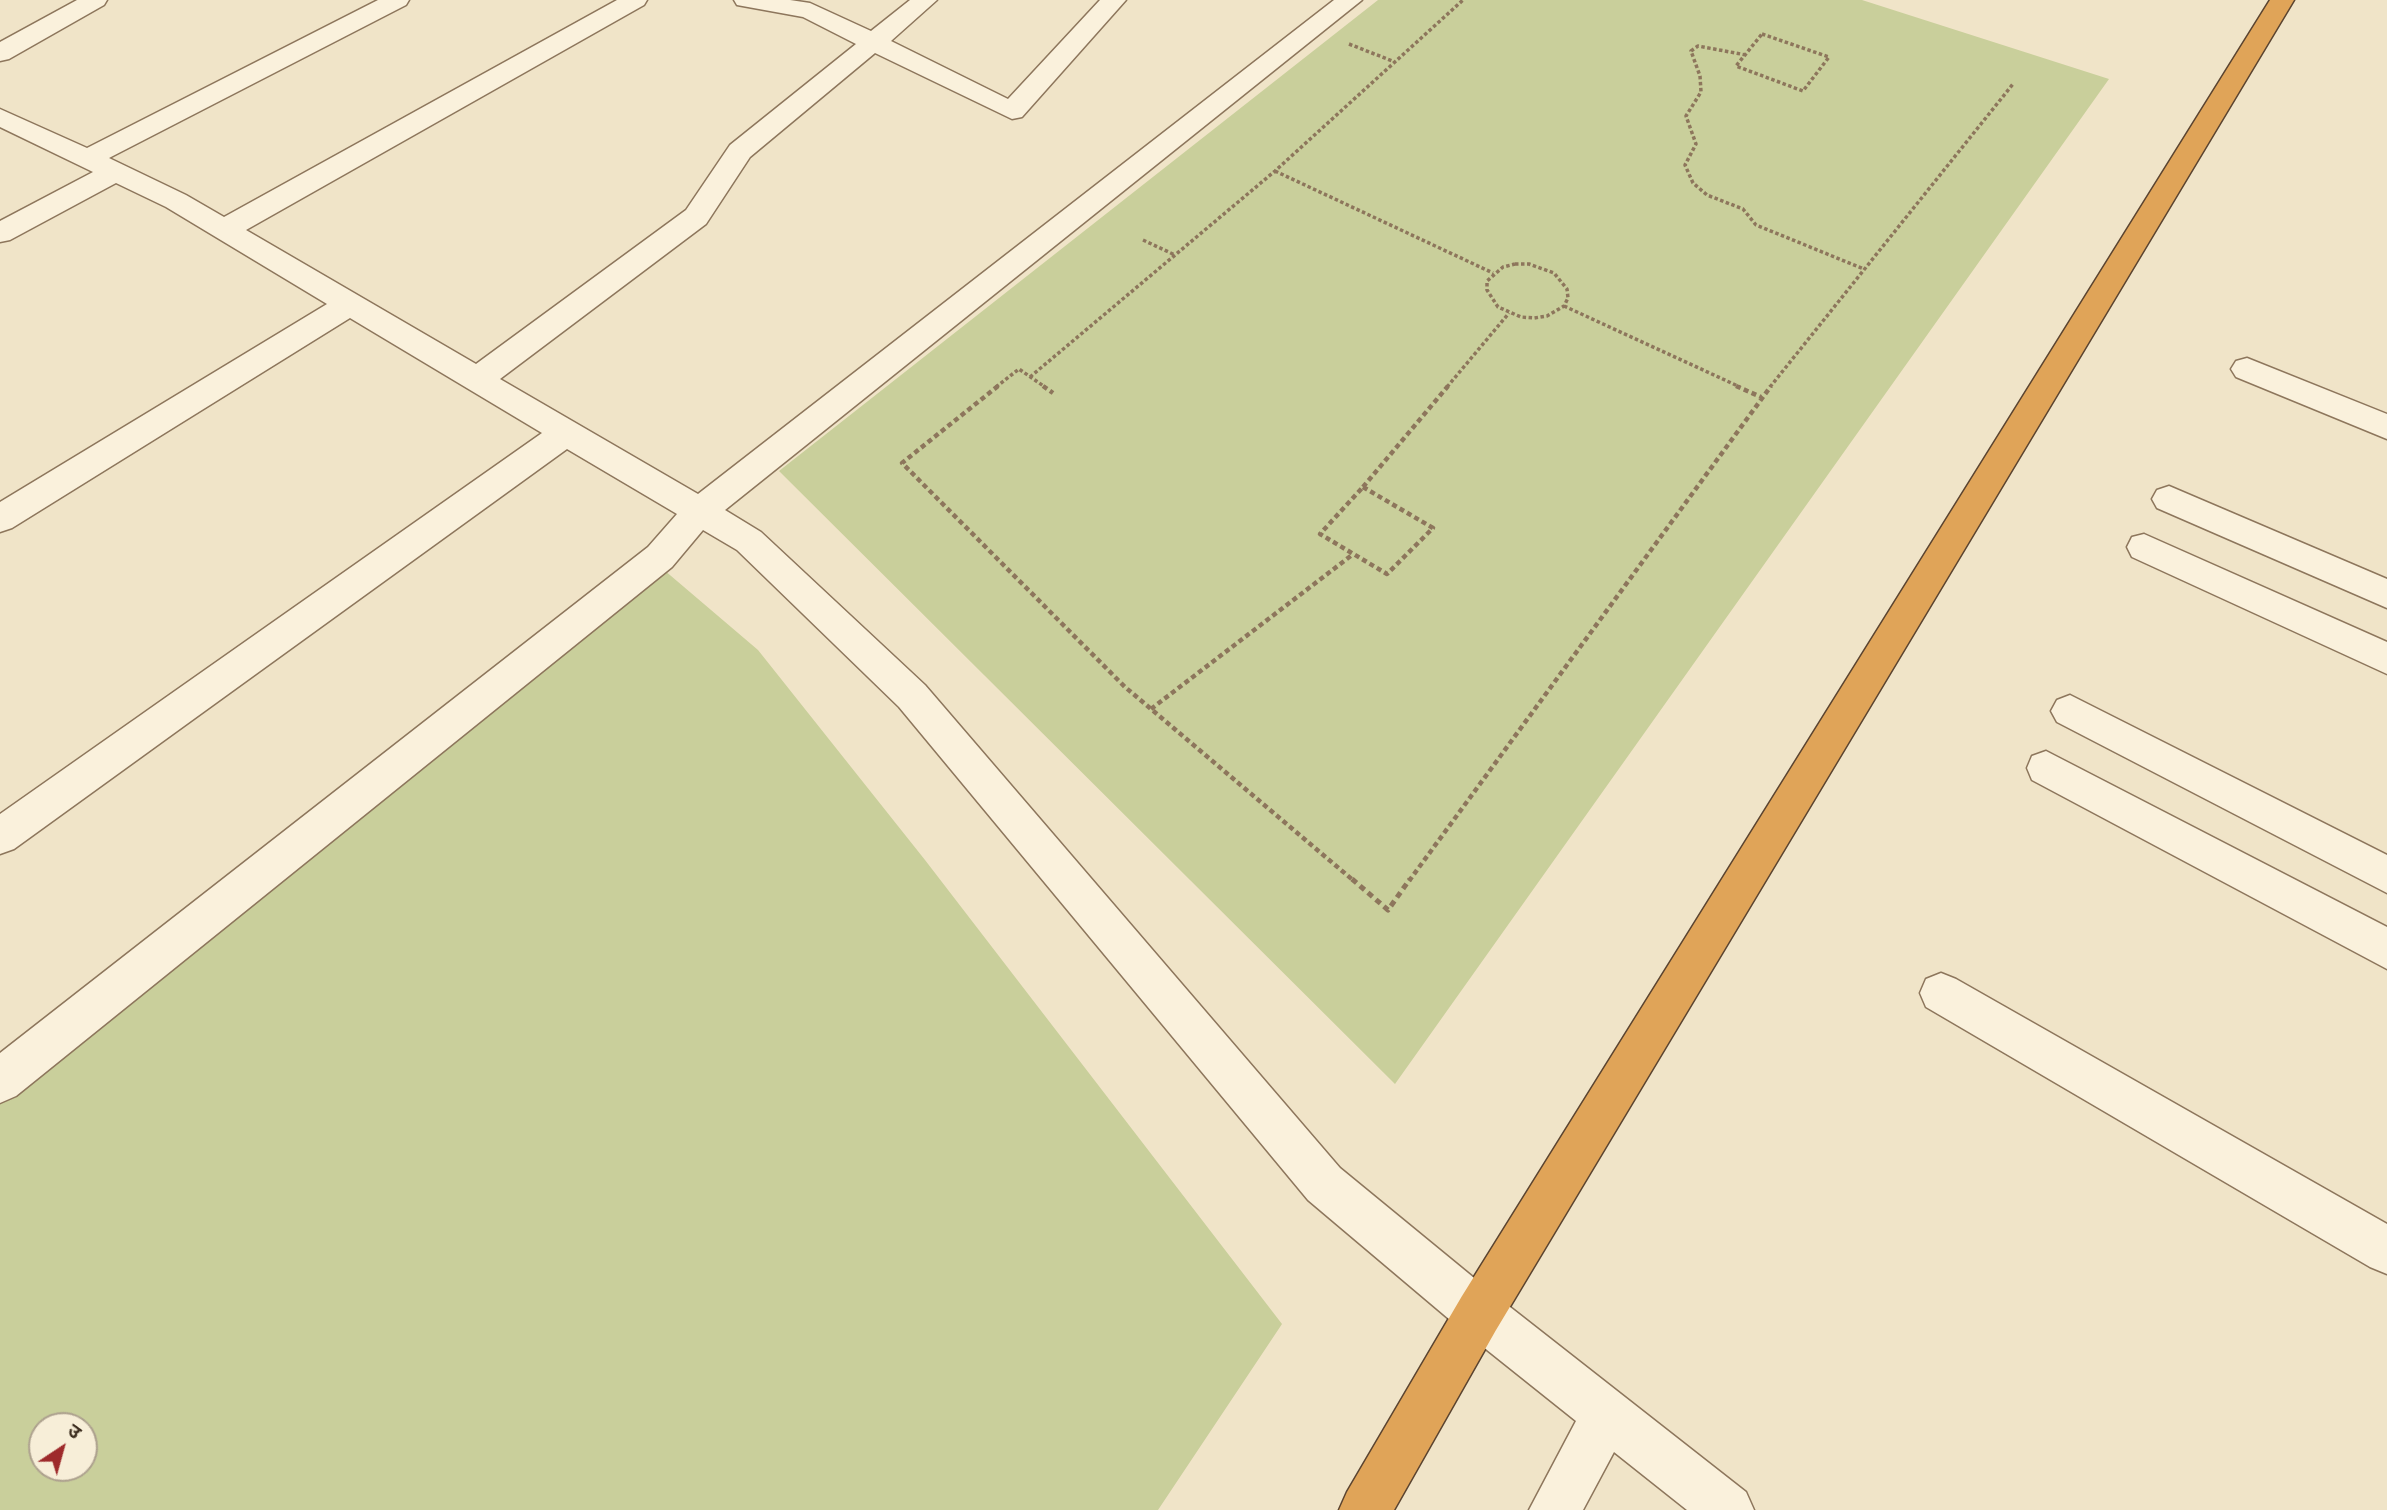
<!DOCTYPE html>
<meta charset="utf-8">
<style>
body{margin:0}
#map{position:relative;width:2387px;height:1510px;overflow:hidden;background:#f0e4c8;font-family:"Libre Baskerville","Noto Sans Devanagari",serif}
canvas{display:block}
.north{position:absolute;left:28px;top:1412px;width:70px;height:70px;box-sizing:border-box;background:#f7eed8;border:2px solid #ada18e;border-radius:50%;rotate:36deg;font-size:19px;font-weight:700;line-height:28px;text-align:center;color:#3d2e20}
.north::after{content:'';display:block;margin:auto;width:24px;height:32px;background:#9e2a2b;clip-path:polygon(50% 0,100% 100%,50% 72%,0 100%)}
</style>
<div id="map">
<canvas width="2387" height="1510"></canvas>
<div class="north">उ</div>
</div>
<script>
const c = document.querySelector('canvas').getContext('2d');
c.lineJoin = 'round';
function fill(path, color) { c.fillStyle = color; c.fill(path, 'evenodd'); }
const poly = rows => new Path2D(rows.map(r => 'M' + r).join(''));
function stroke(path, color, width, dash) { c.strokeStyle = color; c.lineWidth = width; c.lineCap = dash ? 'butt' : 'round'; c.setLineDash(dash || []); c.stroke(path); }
const green = poly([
 [1378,0,1862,0,2109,79,1395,1084,779,471],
 [657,564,758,650,925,860,1282,1324,1158,1510,0,1510,0,1071],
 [42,1426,84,1426,84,1468,42,1468]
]);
const pathFar2 = poly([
 [1762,34,1829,57,1803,91,1736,66,1762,34],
 [1349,44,1395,62],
 [1746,55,1698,46,1691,51,1700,76,1701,92,1686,116,1696,144,1685,165,1693,183,1707,195,1743,209,1756,225,1864,269],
 [1275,171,1493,273],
 [1143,240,1175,255],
 [1515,264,1529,264,1554,273,1567,289,1568,298,1564,306,1547,316,1534,318,1521,317,1498,307,1487,290,1487,281,1503,267,1515,264],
 [1564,306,1740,387],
 [1030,377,1275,171,1463,0],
 [996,387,1019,369,1045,387],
 [1447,387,1509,313],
 [1770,387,2013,84]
]);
const pathFar1 = poly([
 [998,386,902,463,1125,687,1354,881],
 [1043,386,1053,393],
 [1736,386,1761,397],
 [1363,487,1448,386],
 [1363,487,1433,528,1387,574,1320,534,1363,487],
 [1151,709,1352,555],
 [1409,881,1771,386]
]);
const path = poly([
 [1352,879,1388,910,1410,879]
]);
const minor = poly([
 [77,0,107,0,104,5,9,59,0,61,0,42,77,0],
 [378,0,409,0,406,5,109,158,186,195,224,217,617,0,647,0,644,5,246,230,476,364,686,210,730,145,856,44,803,17,737,5,734,0,790,0,810,3,871,31,910,0,937,0,891,41,1008,99,1100,0,1126,0,1022,117,1012,119,875,53,750,157,706,224,500,379,698,494,1334,0,1362,0,725,510,761,532,925,685,1340,1168,1496,1296,1746,1492,1754,1510,1687,1510,1614,1452,1583,1510,1529,1510,1576,1421,1462,1330,1308,1200,899,707,737,550,703,530,672,567,16,1096,0,1103,0,1053,648,547,677,514,567,449,14,849,0,854,0,814,542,433,350,318,12,528,0,532,0,502,327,304,166,207,116,183,10,240,0,242,0,221,93,172,0,127,0,109,87,148,378,0],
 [2247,358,2387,414,2387,439,2236,377,2231,369,2236,361,2247,358],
 [2169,486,2387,579,2387,608,2157,508,2152,499,2157,490,2169,486],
 [2144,534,2387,642,2387,674,2132,557,2127,547,2132,537,2144,534],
 [2070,695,2387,855,2387,893,2057,722,2051,711,2057,700,2070,695],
 [2046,751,2387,927,2387,969,2032,780,2027,768,2032,756,2046,751],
 [1941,973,1956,979,2387,1224,2387,1274,2370,1267,1926,1007,1920,993,1926,979,1941,973]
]);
const highway = poly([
 [2270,0,2294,0,1496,1330,1394,1510,1339,1510,1347,1492,1462,1296,2270,0]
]);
fill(green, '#c9cf9b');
stroke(minor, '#8d765c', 3);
stroke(highway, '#5b4430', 3);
stroke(pathFar2, '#8d765c', 3.5, [3.5, 2.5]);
stroke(pathFar1, '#8d765c', 4.5, [5, 3.5]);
stroke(path, '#8d765c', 5, [6, 4.5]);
fill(minor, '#faf1dc');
fill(highway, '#e0a458');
</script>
